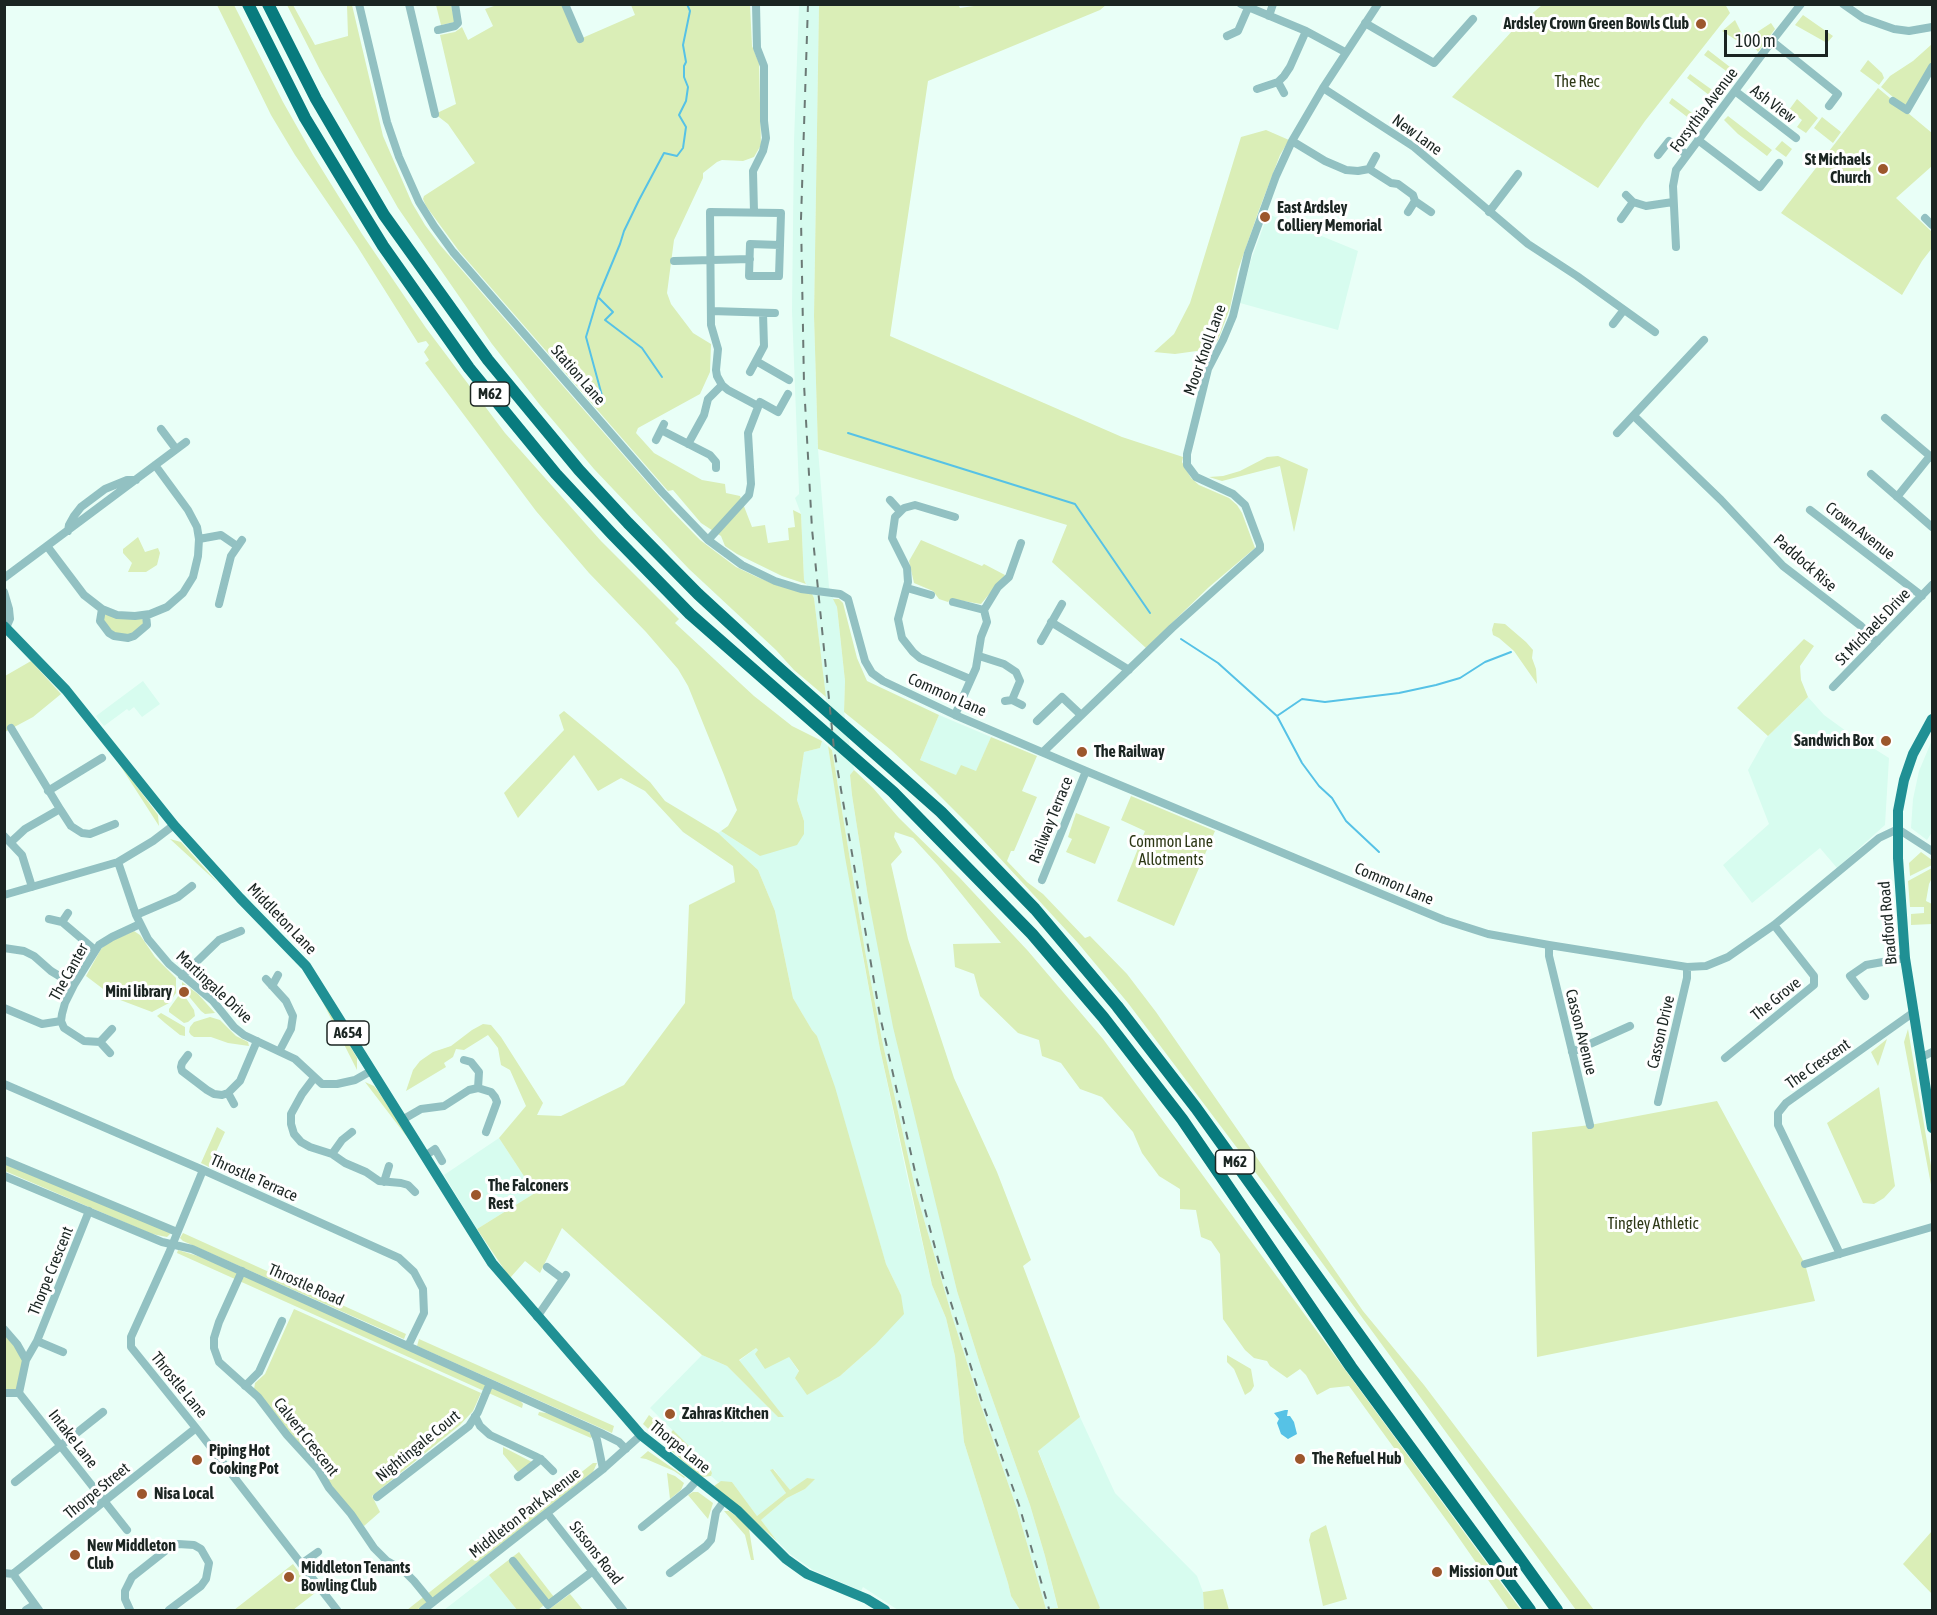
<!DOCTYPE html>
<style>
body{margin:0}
#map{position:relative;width:1937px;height:1615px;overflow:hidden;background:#e9fff7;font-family:"Asap Condensed",sans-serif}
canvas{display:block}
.frame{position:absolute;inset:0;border:6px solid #1b2522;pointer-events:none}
.scale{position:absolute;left:1724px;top:30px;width:104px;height:27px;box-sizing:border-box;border:3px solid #1b2522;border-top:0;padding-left:8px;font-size:18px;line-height:21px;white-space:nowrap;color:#1b2522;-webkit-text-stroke:4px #fff;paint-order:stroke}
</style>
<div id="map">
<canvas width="1937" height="1615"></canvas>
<div class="frame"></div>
<div class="scale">100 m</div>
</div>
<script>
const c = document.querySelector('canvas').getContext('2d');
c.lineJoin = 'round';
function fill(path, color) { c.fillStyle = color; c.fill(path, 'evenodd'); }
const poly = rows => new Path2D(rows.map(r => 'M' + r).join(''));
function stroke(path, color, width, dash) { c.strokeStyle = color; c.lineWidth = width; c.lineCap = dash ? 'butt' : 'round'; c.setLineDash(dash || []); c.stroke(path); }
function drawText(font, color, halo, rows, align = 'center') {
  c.font = font + ' "Asap Condensed",sans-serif'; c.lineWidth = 6; c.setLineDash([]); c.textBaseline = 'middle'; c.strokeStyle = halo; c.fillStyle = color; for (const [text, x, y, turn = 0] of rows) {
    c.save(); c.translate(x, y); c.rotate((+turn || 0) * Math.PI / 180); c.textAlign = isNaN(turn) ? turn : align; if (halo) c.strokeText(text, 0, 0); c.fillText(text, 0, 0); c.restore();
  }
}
const built = poly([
 [819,4,814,316,818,449,829,587,837,607,845,681,844,712,854,770,850,775,852,795,868,897,957,1291,981,1367,1030,1505,1045,1556,1058,1609,1046,1609,1017,1509,979,1400,952,1316,916,1192,882,1040,865,951,832,750,814,598,804,580,801,514,795,498,799,494,799,490,792,311,794,141,799,5],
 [1268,214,1358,251,1338,330,1240,303,1251,260],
 [143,681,160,704,142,717,134,707,129,711,127,709,104,726,96,716],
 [1808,697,1824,715,1846,731,1889,758,1885,825,1837,868,1820,848,1752,903,1723,865,1769,824,1748,770,1766,738],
 [939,715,991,737,976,772,957,776,920,760],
 [1932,740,1932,832,1927,840,1911,828,1913,799,1919,771],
 [822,741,828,746,862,952,880,1049,906,1172,932,1285,946,1318,955,1356,964,1442,1008,1583,1011,1596,1020,1610,898,1610,863,1587,861,1591,813,1570,790,1554,777,1541,761,1520,787,1498,805,1489,814,1479,807,1478,790,1491,774,1469,771,1470,786,1493,757,1516,732,1482,718,1482,711,1476,712,1473,709,1466,650,1408,702,1355,727,1366,778,1417,783,1417,739,1361,756,1348,758,1350,789,1357,799,1372,807,1394,840,1376,875,1345,901,1295,886,1264,817,1036,812,1030,793,998,775,911,758,870,718,833,721,831,760,856,804,821,797,800,804,752,820,748],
 [499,1138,535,1193,477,1229,444,1175],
 [1080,1417,1115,1493,1197,1576,1203,1592,1204,1610,1097,1610,1099,1607,1038,1450],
 [489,1575,517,1610,444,1610]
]);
const green = poly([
 [958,4,960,8,988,4,1106,5,1100,10,928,81,890,336,1122,437,1183,457,1182,462,1191,478,1199,485,1229,498,1237,505,1242,513,1255,548,1209,587,1146,648,1052,562,1067,525,818,449,814,316,819,5],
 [1725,4,1730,13,1645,121,1598,188,1452,97,1513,30,1542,5],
 [217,5,234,5,283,102,313,155,362,234,426,328,505,433,601,541,679,619,675,623,754,696,792,726,822,741,820,748,804,752,797,800,804,821,804,834,797,845,760,856,721,831,728,826,737,810,724,775,688,686,678,669,646,632,589,573,536,511,425,363,429,360,424,352,429,345,426,341,418,343,357,246,295,155,271,115],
 [287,5,293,5,315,45,348,36,347,5,352,5,383,136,412,203,425,225,440,245,672,511,700,540,736,567,757,577,779,586,812,594,814,598,826,697,794,670,776,650,689,569,594,469,540,405,492,344,398,208,320,70],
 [436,5,451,5,455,22,441,25],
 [497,5,565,5,580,39,635,15,631,5,750,5,752,46,759,63,761,145,754,157,743,161,722,160,717,162,703,173,703,178,674,240,667,293,671,304,693,333,711,344,710,372,700,394,638,428,636,433,654,453,702,480,725,484,726,493,740,496,752,527,765,525,768,543,789,540,788,528,795,527,793,510,801,514,804,580,806,584,782,576,737,554,725,546,721,536,701,523,673,490,668,491,459,251,426,206,423,199,424,196,475,163,448,124,435,114,456,104,440,35,455,32,462,27,468,40,493,26,485,9],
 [1803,15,1833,36,1827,43,1795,25],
 [1735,20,1744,38,1736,40,1722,31],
 [1771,23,1775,29,1758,52,1748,38],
 [1932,44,1932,62,1905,107,1881,87,1890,76,1913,61],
 [1708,50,1739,74,1736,78,1704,55],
 [1868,60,1882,73,1884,78,1879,85,1860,71],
 [1690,74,1722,97,1718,102,1687,78],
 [1878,88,1932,133,1932,166,1896,198,1932,232,1932,248,1922,261,1902,295,1781,213],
 [1672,98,1703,121,1699,126,1669,103],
 [1797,99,1818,118,1806,133,1797,127,1802,120,1789,110],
 [1728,116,1772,150,1767,156,1738,134,1724,120],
 [1822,117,1841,132,1833,143,1814,128],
 [1266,130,1289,140,1280,155,1259,210,1238,270,1230,308,1218,340,1211,349,1175,354,1154,352,1174,334,1190,303,1241,137],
 [1782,141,1792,149,1786,157,1775,149],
 [1278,456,1308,469,1294,532,1280,466,1222,481,1209,477,1223,476,1240,471,1267,457],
 [138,537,145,552,158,548,160,553,157,565,146,572,128,572,132,563,123,553,123,549],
 [921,540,982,566,984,564,1005,575,981,604,951,599,948,602,939,599,933,591,914,583,909,561],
 [833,599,839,599,843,603,857,658,867,681,939,715,920,760,956,775,961,765,976,771,991,737,1037,756,1022,791,1037,797,1014,851,1011,851,1007,861,1027,882,1043,894,1085,938,1090,936,1127,974,1156,1012,1363,1311,1424,1385,1594,1610,1576,1610,1271,1193,1128,1003,1078,943,973,829,933,789,891,750,844,712,845,681,837,607],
 [106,614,124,619,142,619,145,623,130,635,113,633,102,618],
 [1494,623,1505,624,1526,642,1533,650,1532,658,1536,669,1537,684,1514,651,1499,638,1493,635,1492,630],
 [1804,639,1814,646,1800,666,1801,680,1808,697,1768,736,1737,708],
 [31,661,61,694,33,717,5,732,5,676],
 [564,711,650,782,665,801,718,833,758,870,775,911,793,998,812,1030,817,1036,835,1087,886,1264,901,1295,904,1314,875,1345,840,1376,807,1395,795,1378,799,1371,789,1357,765,1369,755,1354,758,1350,756,1348,739,1360,784,1417,778,1417,727,1366,702,1355,562,1228,540,1273,525,1261,510,1278,477,1229,535,1193,499,1138,526,1106,510,1070,501,1065,498,1048,488,1035,464,1050,456,1049,453,1057,444,1063,446,1067,406,1091,413,1070,420,1061,433,1052,451,1046,472,1030,483,1024,491,1025,501,1037,543,1103,537,1115,561,1116,624,1085,685,1003,689,905,735,882,733,866,683,832,645,791,621,778,598,791,574,755,518,818,504,793,564,730,559,715],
 [828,746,832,750,865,951,882,1040,916,1192,952,1316,979,1400,1017,1509,1046,1609,1058,1608,1045,1556,1030,1505,981,1367,957,1291,893,1027,868,897,852,795,850,775,854,770,873,788,899,818,959,877,1028,951,1103,1039,1521,1610,1509,1610,1452,1528,1349,1386,1330,1388,1317,1395,1306,1375,1300,1369,1287,1378,1270,1366,1267,1361,1254,1358,1245,1350,1223,1319,1220,1254,1211,1241,1201,1237,1196,1210,1180,1209,1180,1189,1159,1176,1142,1153,1133,1132,1102,1097,1080,1089,1061,1063,1042,1056,1039,1040,1018,1033,980,996,974,974,955,967,953,944,1001,943,938,865,913,838,895,832,894,837,902,852,891,864,908,939,954,1078,997,1172,1031,1260,1023,1266,1080,1417,1038,1451,1100,1608,1097,1610,1020,1610,1011,1596,1008,1583,964,1442,955,1356,946,1318,932,1285,880,1049,845,857],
 [114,756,158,815,159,826],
 [1131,796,1215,831,1174,926,1117,901,1145,831,1121,820],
 [1076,813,1110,827,1095,864,1066,852,1072,839,1068,837],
 [170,839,181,842,218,883],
 [1921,852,1932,860,1932,865,1910,876,1909,863],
 [1932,868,1932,878,1929,884,1926,901,1932,904,1932,924,1911,925,1911,914,1924,913,1924,907,1910,907,1908,881],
 [134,931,140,935,155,957,176,978,176,993,169,1003,152,1012,115,998,86,976,101,949,109,942],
 [312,981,357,1058,357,1070],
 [182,982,198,994,215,1013,205,1014,201,1011,182,988],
 [179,995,186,998,194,1010,195,1016,188,1022,184,1023,169,1012,169,1009],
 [161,1013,185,1027,185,1036,180,1035,165,1023,157,1016],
 [210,1017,220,1020,236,1036,248,1042,249,1046,228,1043,211,1037,194,1037,191,1035,189,1032,190,1027,194,1022],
 [1908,1029,1932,1172,1932,1190,1904,1042],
 [1887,1039,1878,1066,1871,1052],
 [365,1082,374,1086,378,1091,417,1150],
 [1879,1087,1895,1186,1884,1198,1874,1204,1863,1203,1827,1123],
 [1717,1101,1805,1264,1815,1301,1537,1357,1532,1132,1590,1125],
 [217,1127,225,1132,209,1167,201,1163],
 [4,1163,171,1233,167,1237,152,1234,5,1171],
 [183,1233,406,1334,404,1339,183,1241,180,1238],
 [178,1250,201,1257,518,1398,523,1404,522,1408,177,1253],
 [294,1309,481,1393,473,1411,460,1425,372,1496,380,1512,364,1526,331,1485,323,1469,291,1435,254,1389,255,1383,265,1374],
 [4,1329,26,1360,19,1393,5,1393],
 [419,1339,614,1426,612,1433,417,1346],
 [1227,1355,1251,1369,1254,1386,1251,1391,1245,1395,1234,1369,1227,1362],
 [539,1412,553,1414,587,1430,592,1436,591,1438,538,1415],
 [649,1415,666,1430,661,1437,658,1438,643,1424],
 [673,1430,709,1466,712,1473,711,1476,701,1477,665,1445,665,1440],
 [503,1447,532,1462,518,1472,503,1454],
 [648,1451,685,1477,684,1478,674,1471,646,1459,640,1458],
 [593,1463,597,1463,593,1472,417,1610,407,1610],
 [773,1469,790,1490,807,1478,815,1479,805,1489,787,1498,761,1520,777,1541,714,1486,721,1481,732,1482,757,1516,786,1493,770,1470],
 [667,1473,675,1476,684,1483,681,1490,670,1499],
 [693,1492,698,1492,713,1503,708,1519,688,1495],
 [724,1511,729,1511,739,1518,749,1529,754,1560,751,1560,745,1535],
 [1326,1525,1347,1599,1323,1606,1309,1540,1311,1533],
 [1932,1531,1932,1594,1903,1564],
 [519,1552,554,1597,538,1610,517,1610,489,1575],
 [293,1564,315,1593,293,1610,234,1610],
 [1223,1589,1229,1610,1204,1610,1203,1592],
 [570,1594,583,1610,548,1610]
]);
const water = poly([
 [1285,1410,1288,1410,1287,1416,1290,1416,1294,1422,1297,1434,1288,1439,1281,1434,1277,1423,1279,1419,1274,1413]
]);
const stream = poly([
 [599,298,613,312,605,320,642,348,662,377],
 [604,403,586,337,598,297,620,244,624,231,639,200,664,153,677,156,683,148,686,127,679,115,686,101,688,87,684,77,684,66,686,62,683,45,690,11,687,4],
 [848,433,1075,504,1150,613],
 [1181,639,1218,663,1277,716,1302,763,1319,786,1332,798,1346,821,1379,852],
 [1277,716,1302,699,1325,702,1399,693,1436,685,1460,678,1485,662,1511,652]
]);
const minor = poly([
 [359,4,387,122,399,157,419,202,434,226,453,252,662,492,708,540,742,565,775,581,801,589,840,594,848,599,865,661,872,673,883,681,955,715,1086,771,1444,920,1488,934,1549,945,1687,967,1706,966,1728,957,1774,925,1879,838,1898,829,1932,851],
 [409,4,435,114],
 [565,4,580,39],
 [1241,4,1306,31,1345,52],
 [1843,4,1863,18,1894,29,1909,31,1932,27],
 [1269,16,1273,4],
 [1365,23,1434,63,1473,19],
 [438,30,455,26,458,23,455,4],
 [1227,36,1238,31,1248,8],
 [1772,41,1838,94,1829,106],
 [1278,82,1284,93],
 [1323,88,1414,147,1528,244,1577,276,1655,332],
 [1257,89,1278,82,1284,76,1290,67,1306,31],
 [1735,91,1796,138],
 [1893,101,1907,110,1932,67],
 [1698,140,1760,187,1779,163],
 [1292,141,1325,161,1346,170,1358,171,1369,169,1391,183,1398,184,1413,195,1415,201,1431,212],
 [1658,155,1669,141,1687,155],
 [1369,169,1376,156],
 [1626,195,1633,202,1646,206,1673,202],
 [754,212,753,171,763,151,766,138,764,121,764,66,757,48,756,4],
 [1408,212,1415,201],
 [1489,212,1518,174],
 [1925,218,1932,225],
 [1621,219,1633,202],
 [750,244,780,245,779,276,749,276,750,244],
 [1676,247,1673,186,1676,170,1772,41,1801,4],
 [674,261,750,259],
 [711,311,775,313],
 [1613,324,1623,311],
 [756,361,789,380],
 [750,372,764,346,763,313],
 [758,406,728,390,722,385,717,376,716,370,718,349,711,325,710,212,781,213,780,245],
 [1634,416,1721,500,1783,566,1861,626,1877,642],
 [1885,418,1930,456],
 [161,429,176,449],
 [661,430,710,455,716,462,716,468],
 [1617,433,1704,340],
 [656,440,664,424],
 [688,444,704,415,708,399,722,385],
 [1871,474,1932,527],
 [1897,497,1930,456,1932,458],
 [890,500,899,510],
 [1810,510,1922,596],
 [955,517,915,505,904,508,895,517,892,538,907,568,908,582,898,619,902,638,913,652,920,658,970,679],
 [68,531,69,525,74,516,81,507,105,489,127,480,136,480],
 [199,539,221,535,237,546],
 [708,540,749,495,751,484,748,433,760,402,778,412,788,394],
 [47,546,84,595,102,609,117,615,135,616,150,614,167,607,183,593,193,577,198,556,199,539,197,527,188,510,155,465],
 [4,578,186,442],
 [907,588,931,595],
 [4,592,9,609,10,619,6,628],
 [953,602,984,610],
 [219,604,231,556,242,540],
 [102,609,100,621,109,633,114,636,128,638,134,636,147,625,146,615],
 [1051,622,1129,670],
 [1041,641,1062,604],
 [979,656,1004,664,1016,672,1020,681,1012,700],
 [1833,687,1932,585],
 [1005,701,1012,700,1022,705],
 [955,715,976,668,981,637,987,622,984,610,998,587,1009,577,1021,543],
 [1037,721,1062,697,1081,715],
 [11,728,60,809],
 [1043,752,1172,628,1260,549,1260,545,1245,505,1233,494,1196,477,1187,465,1187,454,1208,369,1223,340,1233,316,1248,253,1276,176,1292,141,1323,88,1378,4],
 [48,791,102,758],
 [4,836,22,855,32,887],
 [11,842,25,829,60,809,71,826,82,833,90,834,115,824],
 [118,862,136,915,148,939,169,964,213,1001,234,1027,244,1035,295,1059,322,1084,337,1084,355,1080,371,1071],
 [1042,880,1086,771],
 [4,895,118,862,153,841,174,825],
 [136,915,178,897,192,886],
 [49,919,62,922,95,950],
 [62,922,68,913],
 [1549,945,1549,956,1590,1125],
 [4,948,24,951,34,956,51,971,74,985],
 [182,976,219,940,241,931],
 [266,979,286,1001,293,1016,291,1029,280,1050],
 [272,986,278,975],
 [1865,996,1850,976,1866,965,1905,958],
 [4,1008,42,1024,61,1021],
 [112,1029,100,1042,84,1041,64,1028,61,1021,62,1014,65,1003,74,985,99,945,112,937,140,924],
 [100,1042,110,1053],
 [1572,1052,1630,1026],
 [188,1055,182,1063,181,1067,182,1071,207,1090,214,1094,222,1095,228,1093,240,1081,257,1041],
 [1922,1057,1932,1052],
 [1725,1058,1814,985,1814,976,1774,925],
 [464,1060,471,1062,479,1072,478,1088],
 [314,1078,302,1094,291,1114,291,1124,294,1134,301,1142,310,1147,332,1154,345,1163,366,1172,379,1181,401,1183,408,1185,415,1192],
 [4,1084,203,1170,399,1258,414,1272,423,1289,424,1313,408,1346],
 [228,1093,234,1104],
 [1658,1102,1687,978,1687,967],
 [402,1120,421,1109,444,1106,469,1090,478,1088,491,1092,495,1097,497,1102,486,1132],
 [332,1154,342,1140,352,1132],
 [425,1156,435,1149,442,1161],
 [4,1160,177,1232],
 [203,1170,169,1253,131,1337,131,1347,196,1428,337,1610],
 [4,1176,162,1242,192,1249,603,1434,619,1442,626,1449],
 [384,1182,389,1166],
 [1840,1254,1778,1125,1778,1113,1786,1103,1914,1012],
 [1805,1264,1932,1227],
 [547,1267,563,1279],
 [242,1271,219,1322,214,1338,214,1348,219,1362,258,1397,287,1435,318,1469,329,1488,351,1514,374,1548,387,1561,403,1570,414,1581,432,1603],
 [537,1317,566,1275],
 [4,1329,17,1344,26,1360],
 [37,1341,63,1352],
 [245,1386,259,1372,282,1321],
 [4,1393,19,1393,26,1360,37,1341,89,1211],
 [19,1393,127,1530],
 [475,1416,480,1426,490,1435,537,1457,543,1461,553,1471],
 [593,1430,597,1440,603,1469],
 [518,1477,541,1459],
 [15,1482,103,1412],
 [377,1497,469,1426,478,1412,490,1383],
 [547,1513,623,1610],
 [642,1527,689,1489,697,1480],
 [513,1561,548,1605,593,1571],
 [301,1564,318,1552],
 [4,1573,13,1574,39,1610],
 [670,1573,706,1546,711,1540,716,1512,724,1501],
 [13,1574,196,1428],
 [26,1610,34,1605],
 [130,1610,125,1599,125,1591,132,1577,170,1547,178,1544,194,1545,201,1549,209,1563,206,1579,201,1586,169,1610],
 [423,1610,603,1469,641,1435]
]);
const major = poly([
 [4,626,66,690,174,825,240,898,306,966,492,1263,641,1435,738,1511,786,1559,807,1574,867,1599,885,1610],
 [1932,719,1913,754,1904,780,1898,811,1898,858,1905,958,1932,1128]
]);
const highway = poly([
 [248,4,305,118,345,184,383,246,469,368,556,474,612,534,690,614,893,792,1032,934,1103,1017,1182,1119,1351,1367,1530,1610],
 [268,4,316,99,384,215,488,360,579,470,628,523,698,594,773,663,941,812,1035,909,1117,1006,1196,1108,1557,1610]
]);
const rail = poly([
 [808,4,801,219,804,384,812,529,834,749,880,1016,916,1176,942,1274,981,1399,1019,1505,1049,1609]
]);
const markers = [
 [1701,24,6,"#9c572c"],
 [1883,169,6,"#9c572c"],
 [1265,217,6,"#9c572c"],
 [1886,741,6,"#9c572c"],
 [1082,752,6,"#9c572c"],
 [184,992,6,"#9c572c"],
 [476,1195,6,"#9c572c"],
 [670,1414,6,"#9c572c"],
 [1300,1459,6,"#9c572c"],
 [197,1460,6,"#9c572c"],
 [142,1494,6,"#9c572c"],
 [75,1555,6,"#9c572c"],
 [1437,1572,6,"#9c572c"],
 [289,1577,6,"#9c572c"]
];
const shields = [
 [490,394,39],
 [348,1033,42],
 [1235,1162,39]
];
const shieldNames = [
 ["M62",490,394],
 ["A654",348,1033],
 ["M62",1235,1162]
];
const poiNames = [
 ["Ardsley Crown Green Bowls Club",1689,24,"right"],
 ["St Michaels",1871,160,"right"],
 ["Church",1871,178,"right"],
 ["East Ardsley",1277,208],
 ["Colliery Memorial",1277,226],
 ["Sandwich Box",1874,741,"right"],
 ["The Railway",1094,752],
 ["Mini library",172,992,"right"],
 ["The Falconers",488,1186],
 ["Rest",488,1204],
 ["Zahras Kitchen",682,1414],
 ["Piping Hot",209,1451],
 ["Cooking Pot",209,1469],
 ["The Refuel Hub",1312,1459],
 ["Nisa Local",154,1494],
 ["New Middleton",87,1546],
 ["Club",87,1564],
 ["Middleton Tenants",301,1568],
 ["Bowling Club",301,1586],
 ["Mission Out",1449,1572]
];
const parkNames = [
 ["The Rec",1577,82],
 ["Common Lane",1171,842],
 ["Allotments",1171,860],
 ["Tingley Athletic",1653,1224]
];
const streetNames = [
 ["Ash View",1773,104,37],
 ["Forsythia Avenue",1704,110,-53],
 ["New Lane",1417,135,36],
 ["Moor Knoll Lane",1205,350,-70],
 ["Station Lane",578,375,49],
 ["Crown Avenue",1860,531,38],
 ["Paddock Rise",1805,563,41],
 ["St Michaels Drive",1873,627,-46],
 ["Common Lane",947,695,24],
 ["Railway Terrace",1051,820,-68],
 ["Common Lane",1394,884,23],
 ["Middleton Lane",282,919,46],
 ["Bradford Road",1888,923,-95],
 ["The Canter",69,972,-61],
 ["Martingale Drive",214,987,43],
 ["The Grove",1776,999,-39],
 ["Casson Avenue",1581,1032,76],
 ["Casson Drive",1661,1032,-77],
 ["The Crescent",1818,1064,-35],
 ["Throstle Terrace",254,1178,24],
 ["Thorpe Crescent",51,1271,-68],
 ["Throstle Road",306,1285,24],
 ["Throstle Lane",179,1385,51],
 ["Calvert Crescent",306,1437,52],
 ["Intake Lane",73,1439,52],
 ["Nightingale Court",418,1446,-39],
 ["Thorpe Lane",680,1447,39],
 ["Thorpe Street",97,1491,-39],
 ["Middleton Park Avenue",525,1513,-38],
 ["Sissons Road",596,1553,52]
];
fill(built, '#d7fcef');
fill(green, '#daeeb7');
fill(water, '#56c2e6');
stroke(stream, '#56c2e6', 2);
stroke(minor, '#92c1c2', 8);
stroke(major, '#209094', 10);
stroke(highway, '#087b7e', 12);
stroke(rail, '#6b7975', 2, [8, 8]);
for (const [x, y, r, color] of markers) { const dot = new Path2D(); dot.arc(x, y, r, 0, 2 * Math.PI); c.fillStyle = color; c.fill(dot); stroke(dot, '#fff', 2); }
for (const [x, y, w] of shields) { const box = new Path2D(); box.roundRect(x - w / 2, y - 12, w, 24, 4.5); c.fillStyle = '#fff'; c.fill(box); stroke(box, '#1b2522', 1.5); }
drawText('bold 15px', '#1b2522', null, shieldNames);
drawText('bold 16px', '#1b2522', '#fff', poiNames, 'left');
drawText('16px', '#2d3816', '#fff', parkNames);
drawText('16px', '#1b2522', '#fff', streetNames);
</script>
